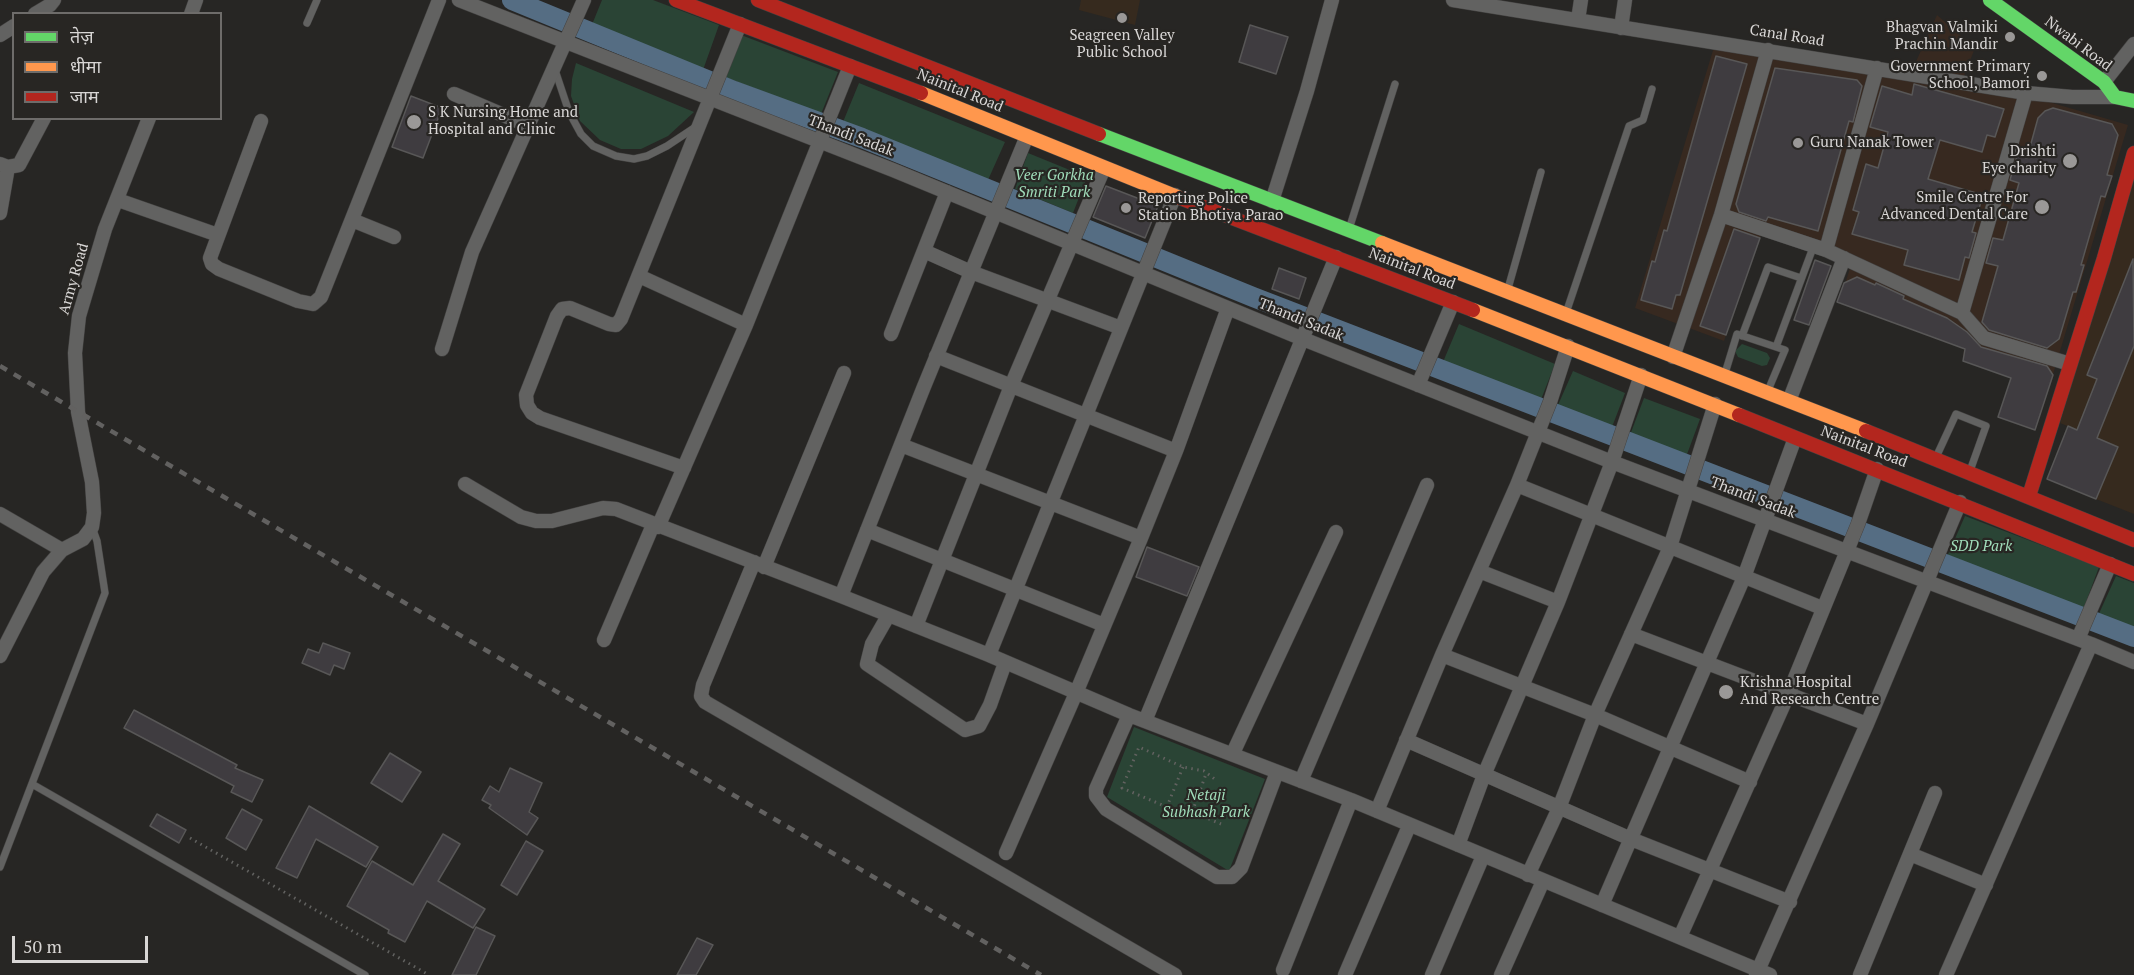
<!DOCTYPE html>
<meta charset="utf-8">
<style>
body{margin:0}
#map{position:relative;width:2134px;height:975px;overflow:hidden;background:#272624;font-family:"PT Serif","Noto Sans Devanagari",serif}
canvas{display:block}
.legend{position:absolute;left:12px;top:12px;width:210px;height:108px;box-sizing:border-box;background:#282623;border:2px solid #6e6c6a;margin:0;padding:8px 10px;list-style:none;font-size:18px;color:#d8d6d5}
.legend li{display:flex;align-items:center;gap:12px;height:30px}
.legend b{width:30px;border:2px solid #6e6c6a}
.scale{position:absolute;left:12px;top:936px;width:136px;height:27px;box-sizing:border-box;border:3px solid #d8d6d5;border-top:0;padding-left:8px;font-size:18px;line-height:21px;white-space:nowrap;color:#d8d6d5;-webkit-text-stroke:4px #282623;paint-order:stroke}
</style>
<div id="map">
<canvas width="2134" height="975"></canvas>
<ul class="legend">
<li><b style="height:8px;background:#63d668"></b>तेज़</li>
<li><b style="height:8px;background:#ff974d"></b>धीमा</li>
<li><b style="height:8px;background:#b3261e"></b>जाम</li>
</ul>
<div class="scale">50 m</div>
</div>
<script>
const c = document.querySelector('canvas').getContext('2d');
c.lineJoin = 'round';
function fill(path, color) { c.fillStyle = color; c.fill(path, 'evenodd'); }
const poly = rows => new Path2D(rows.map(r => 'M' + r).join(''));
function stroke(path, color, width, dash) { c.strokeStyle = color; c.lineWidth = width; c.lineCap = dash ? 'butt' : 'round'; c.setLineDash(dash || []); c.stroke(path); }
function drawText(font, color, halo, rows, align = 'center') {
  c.font = font + ' "PT Serif",serif'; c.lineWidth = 4.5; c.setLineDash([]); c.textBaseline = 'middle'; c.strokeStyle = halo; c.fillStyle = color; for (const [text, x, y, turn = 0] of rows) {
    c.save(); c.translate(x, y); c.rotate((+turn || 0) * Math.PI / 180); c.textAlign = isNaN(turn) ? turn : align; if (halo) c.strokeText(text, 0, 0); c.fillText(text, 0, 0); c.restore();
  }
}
const commercial = poly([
 [1937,15,1975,48,1964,76,1914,66],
 [1714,47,1802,59,2049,102,2128,125,2048,391,1963,361,1964,349,1839,303,1850,268,1837,260,1761,235,1724,341,1635,308]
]);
const education = poly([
 [1081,0,1140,0,1135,25,1079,10],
 [2134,175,2134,514,2096,499,2118,447,2060,423]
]);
const green = poly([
 [602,0,653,0,719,25,703,70,591,27],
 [741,35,838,72,821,114,725,77],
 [576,63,694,112,668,136,641,149,621,149,600,140,580,121,571,96,572,79],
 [859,83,1005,142,988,180,843,122],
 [1028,153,1087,177,1073,213,1015,189],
 [1459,324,1555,364,1540,402,1443,362],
 [1742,344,1767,353,1770,358,1767,365,1762,366,1738,357,1735,351],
 [1573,371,1625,393,1612,427,1558,405],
 [1644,398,1700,419,1686,457,1630,435],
 [1965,516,2099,567,2083,610,1946,559],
 [2116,576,2134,583,2134,646,2092,629],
 [1134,727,1265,779,1229,871,1107,797]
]);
const canal = poly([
 [512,0,734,91,862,138,1253,297,2134,637]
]);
const building = poly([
 [1250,25,1288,37,1276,74,1239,62,1250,25],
 [1716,56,1747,64,1680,295,1676,295,1672,309,1641,300,1652,261,1655,262,1664,230,1667,231,1716,56],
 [1775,68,1857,80,1862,86,1853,122,1849,121,1818,231,1768,217,1766,221,1739,212,1736,204,1775,68],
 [1914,84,2004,109,1995,137,1987,135,1982,152,1940,140,1928,179,1983,195,1972,232,1976,233,1969,258,1965,257,1959,280,1904,265,1908,250,1852,234,1859,212,1853,210,1866,164,1878,168,1888,132,1870,127,1882,86,1912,95,1914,84],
 [411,96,442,108,423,158,392,147,411,96],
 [2053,108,2112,124,2118,135,2107,175,2112,176,2105,197,2101,196,2081,265,2084,265,2076,292,2073,292,2059,339,2047,348,1989,330,1982,322,1998,266,1986,263,1993,238,2003,240,2019,183,2010,180,2017,155,2027,158,2038,118,2045,111,2053,108],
 [1106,186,1158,206,1145,238,1093,217,1106,186],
 [1734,229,1760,238,1726,335,1700,326,1734,229],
 [2133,259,2134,346,2097,438,2118,447,2096,499,2047,479,2068,426,2077,430,2097,379,2087,375,2133,259],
 [1815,260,1831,266,1809,325,1794,320,1815,260],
 [1279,268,1306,278,1299,299,1272,289,1279,268],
 [1857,277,1875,285,1876,283,1904,296,1903,299,1947,318,1967,332,1981,347,2047,366,2053,375,2035,430,1998,417,2011,378,1963,361,1965,349,1837,302,1844,283,1857,277],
 [1147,547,1199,567,1187,596,1136,577,1147,547],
 [323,643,350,653,344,669,334,665,330,675,302,663,308,649,319,653,323,643],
 [134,710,237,765,235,768,263,780,252,802,231,792,234,786,124,728,134,710],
 [390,753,421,772,402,802,371,783,390,753],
 [510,768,542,783,529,812,538,818,527,835,489,808,491,805,482,800,490,786,499,792,510,768],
 [309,806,378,847,366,867,316,839,297,878,276,868,309,806],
 [242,809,262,820,246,850,226,838,242,809],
 [157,814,186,830,179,843,150,826,157,814],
 [443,834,460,844,438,881,485,909,473,928,427,901,405,942,388,933,389,930,347,906,372,861,413,885,443,834],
 [526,841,543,851,517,895,501,885,526,841],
 [476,927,495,936,476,975,452,975,476,927],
 [697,938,713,945,696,975,677,975,697,938]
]);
const path = poly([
 [1183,767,1166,809,1190,818,1206,774],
 [1167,807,1122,788,1139,747,1183,767,1204,771,1216,780],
 [1192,812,1221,824],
 [190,838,429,975]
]);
const lane = poly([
 [307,23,317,0],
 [555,70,569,112,581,134,593,146,616,156,634,159,647,156,667,146,697,126],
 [1350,226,1395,84],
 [1509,285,1541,172],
 [1567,310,1629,126,1643,120,1652,89],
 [1742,336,1768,267,1801,278],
 [1776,347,1814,245],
 [1726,370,1737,334,1785,350,1769,388],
 [1938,453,1956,414,1986,426,1971,468],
 [32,784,365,975],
 [0,867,105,593,97,541,92,527]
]);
const street = poly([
 [459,0,893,170,1303,339,1612,462,2091,644,2134,662],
 [1453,0,2026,93,2072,97,2115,97],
 [35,14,50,5,54,0],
 [191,14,196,0],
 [1578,20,1581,0],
 [1621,28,1625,0],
 [0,35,14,26],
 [2104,82,2134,44],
 [454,94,529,126],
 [261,121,210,258,212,264,219,269,298,301,313,304,321,297,439,0],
 [0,164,8,167,19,165,44,118],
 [118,200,218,235],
 [1272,201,1307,91,1332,0],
 [0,213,8,167],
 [1721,215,1826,250,1962,313,1984,338,2070,364],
 [352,220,394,237],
 [1826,250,1877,68],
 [924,251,971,272,1121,328],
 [639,276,746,325],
 [1962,313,2026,93],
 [891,334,947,192],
 [442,349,472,252,584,0],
 [936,356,1176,451],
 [1673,357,1721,215,1768,50],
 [1418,385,1453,302],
 [1789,401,1844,258],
 [901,445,1141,538],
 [684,468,540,418,532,413,527,405,526,395,557,316,562,309,570,308,609,324,616,325,621,319,740,24],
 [465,484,521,517,536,521,552,521,603,508,616,509,841,596,989,655,1129,715,1351,800,1770,975],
 [1517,485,1822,608],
 [0,514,62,550],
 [658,527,746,325,850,66],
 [867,530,1104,625],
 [754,562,703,685,701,696,705,702,1175,975],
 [764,567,844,373],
 [1479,571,1558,602],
 [841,596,923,389,1027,136],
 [888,616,872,644,867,664,965,730,979,726,990,705,1005,663],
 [916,626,1011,386,1104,168],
 [1631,634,1867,724],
 [2078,639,2110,564],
 [604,640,653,525],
 [989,655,1175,195],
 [1442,655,1595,715,1750,782],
 [0,656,43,572,62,550,83,539,92,527,94,513,92,482,78,412,75,353,79,316,105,229,149,118],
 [1129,715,1096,789,1096,796,1106,809,1217,877,1232,877,1241,868,1277,772],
 [1145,721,1336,257],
 [1406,740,1631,839,1790,902],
 [1233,753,1336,532],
 [1301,781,1427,485],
 [1377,811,1442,655,1517,485,1550,402,1568,346],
 [1458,845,1484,775,1558,602,1612,462,1641,375],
 [1006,853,1076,693,1141,538,1176,451,1228,308],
 [1910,854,1986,885],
 [1528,875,1559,808,1595,715,1670,547,1715,404],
 [1602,905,1744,577,1795,438],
 [1680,937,1788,695,1858,524,1877,469],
 [1283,970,1351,800],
 [1345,975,1409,826],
 [1432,975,1483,856],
 [1501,975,1543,881],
 [1756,975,1867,724,1960,502],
 [1860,975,1935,793],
 [1946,975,2091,644]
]);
const fast = poly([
 [1990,0,2104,82,2115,97,2134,101],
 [1099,134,1382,243]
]);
const slow = poly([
 [921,93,1180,198],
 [1382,243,1866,431],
 [1473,310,1739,415]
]);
const jam = poly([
 [676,0,921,93],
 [758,0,1099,134],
 [1180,198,1473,310],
 [1739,415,2134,574],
 [1866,431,2134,540],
 [2029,496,2104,258,2134,153]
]);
const rail = poly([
 [0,366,1041,975]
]);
const markers = [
 [1122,18,6,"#9a9897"],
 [2010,37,6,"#9a9897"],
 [2042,76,6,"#9a9897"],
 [414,122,8,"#9a9897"],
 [1798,143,6,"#9a9897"],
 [2070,161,8,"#9a9897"],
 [2042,207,8,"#9a9897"],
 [1126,208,6,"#9a9897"],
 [1726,692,8,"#9a9897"]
];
const poiNames = [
 ["Bhagvan Valmiki",1998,28],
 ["Prachin Mandir",1998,45],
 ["Seagreen Valley",1122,36,"center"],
 ["Public School",1122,53,"center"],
 ["Government Primary",2030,67],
 ["School, Bamori",2030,84],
 ["S K Nursing Home and",428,113,"left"],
 ["Hospital and Clinic",428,130,"left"],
 ["Guru Nanak Tower",1810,143,"left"],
 ["Drishti",2056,152],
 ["Eye charity",2056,169],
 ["Smile Centre For",2028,198],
 ["Advanced Dental Care",2028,215],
 ["Reporting Police",1138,199,"left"],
 ["Station Bhotiya Parao",1138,216,"left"],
 ["Krishna Hospital",1740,683,"left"],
 ["And Research Centre",1740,700,"left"]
];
const streetNames = [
 ["Canal Road",1787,36,9],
 ["Nwabi Road",2078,44,37],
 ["Nainital Road",960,91,22],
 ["Thandi Sadak",851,136,21],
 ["Nainital Road",1412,269,21],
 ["Army Road",74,279,-74],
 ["Thandi Sadak",1301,320,22],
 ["Nainital Road",1864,447,21],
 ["Thandi Sadak",1753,498,21]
];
const parkNames = [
 ["Veer Gorkha",1054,176],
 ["Smriti Park",1054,193],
 ["SDD Park",1981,547],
 ["Netaji",1206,796],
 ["Subhash Park",1206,813]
];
fill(commercial, '#372920');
fill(education, '#362a1e');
fill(green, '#2a4435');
stroke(canal, '#556d83', 20);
fill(building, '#3f3c40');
stroke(building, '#585757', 1.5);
stroke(lane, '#444342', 8);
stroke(street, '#444342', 15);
stroke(fast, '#444342', 15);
stroke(slow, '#444342', 15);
stroke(jam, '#444342', 15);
stroke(path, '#626260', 3, [1.5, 4.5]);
stroke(lane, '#626261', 7);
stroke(street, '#626261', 14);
stroke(fast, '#63d668', 14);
stroke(slow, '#ff974d', 14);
stroke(jam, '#b3261e', 14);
stroke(rail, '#626160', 4.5, [8, 8]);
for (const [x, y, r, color] of markers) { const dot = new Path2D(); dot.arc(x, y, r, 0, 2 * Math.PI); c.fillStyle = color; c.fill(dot); stroke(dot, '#282623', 2); }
drawText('15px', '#d8d6d5', '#282623', poiNames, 'right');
drawText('15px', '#d8d6d5', '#282623', streetNames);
drawText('italic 15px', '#a0ddba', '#282623', parkNames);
</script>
